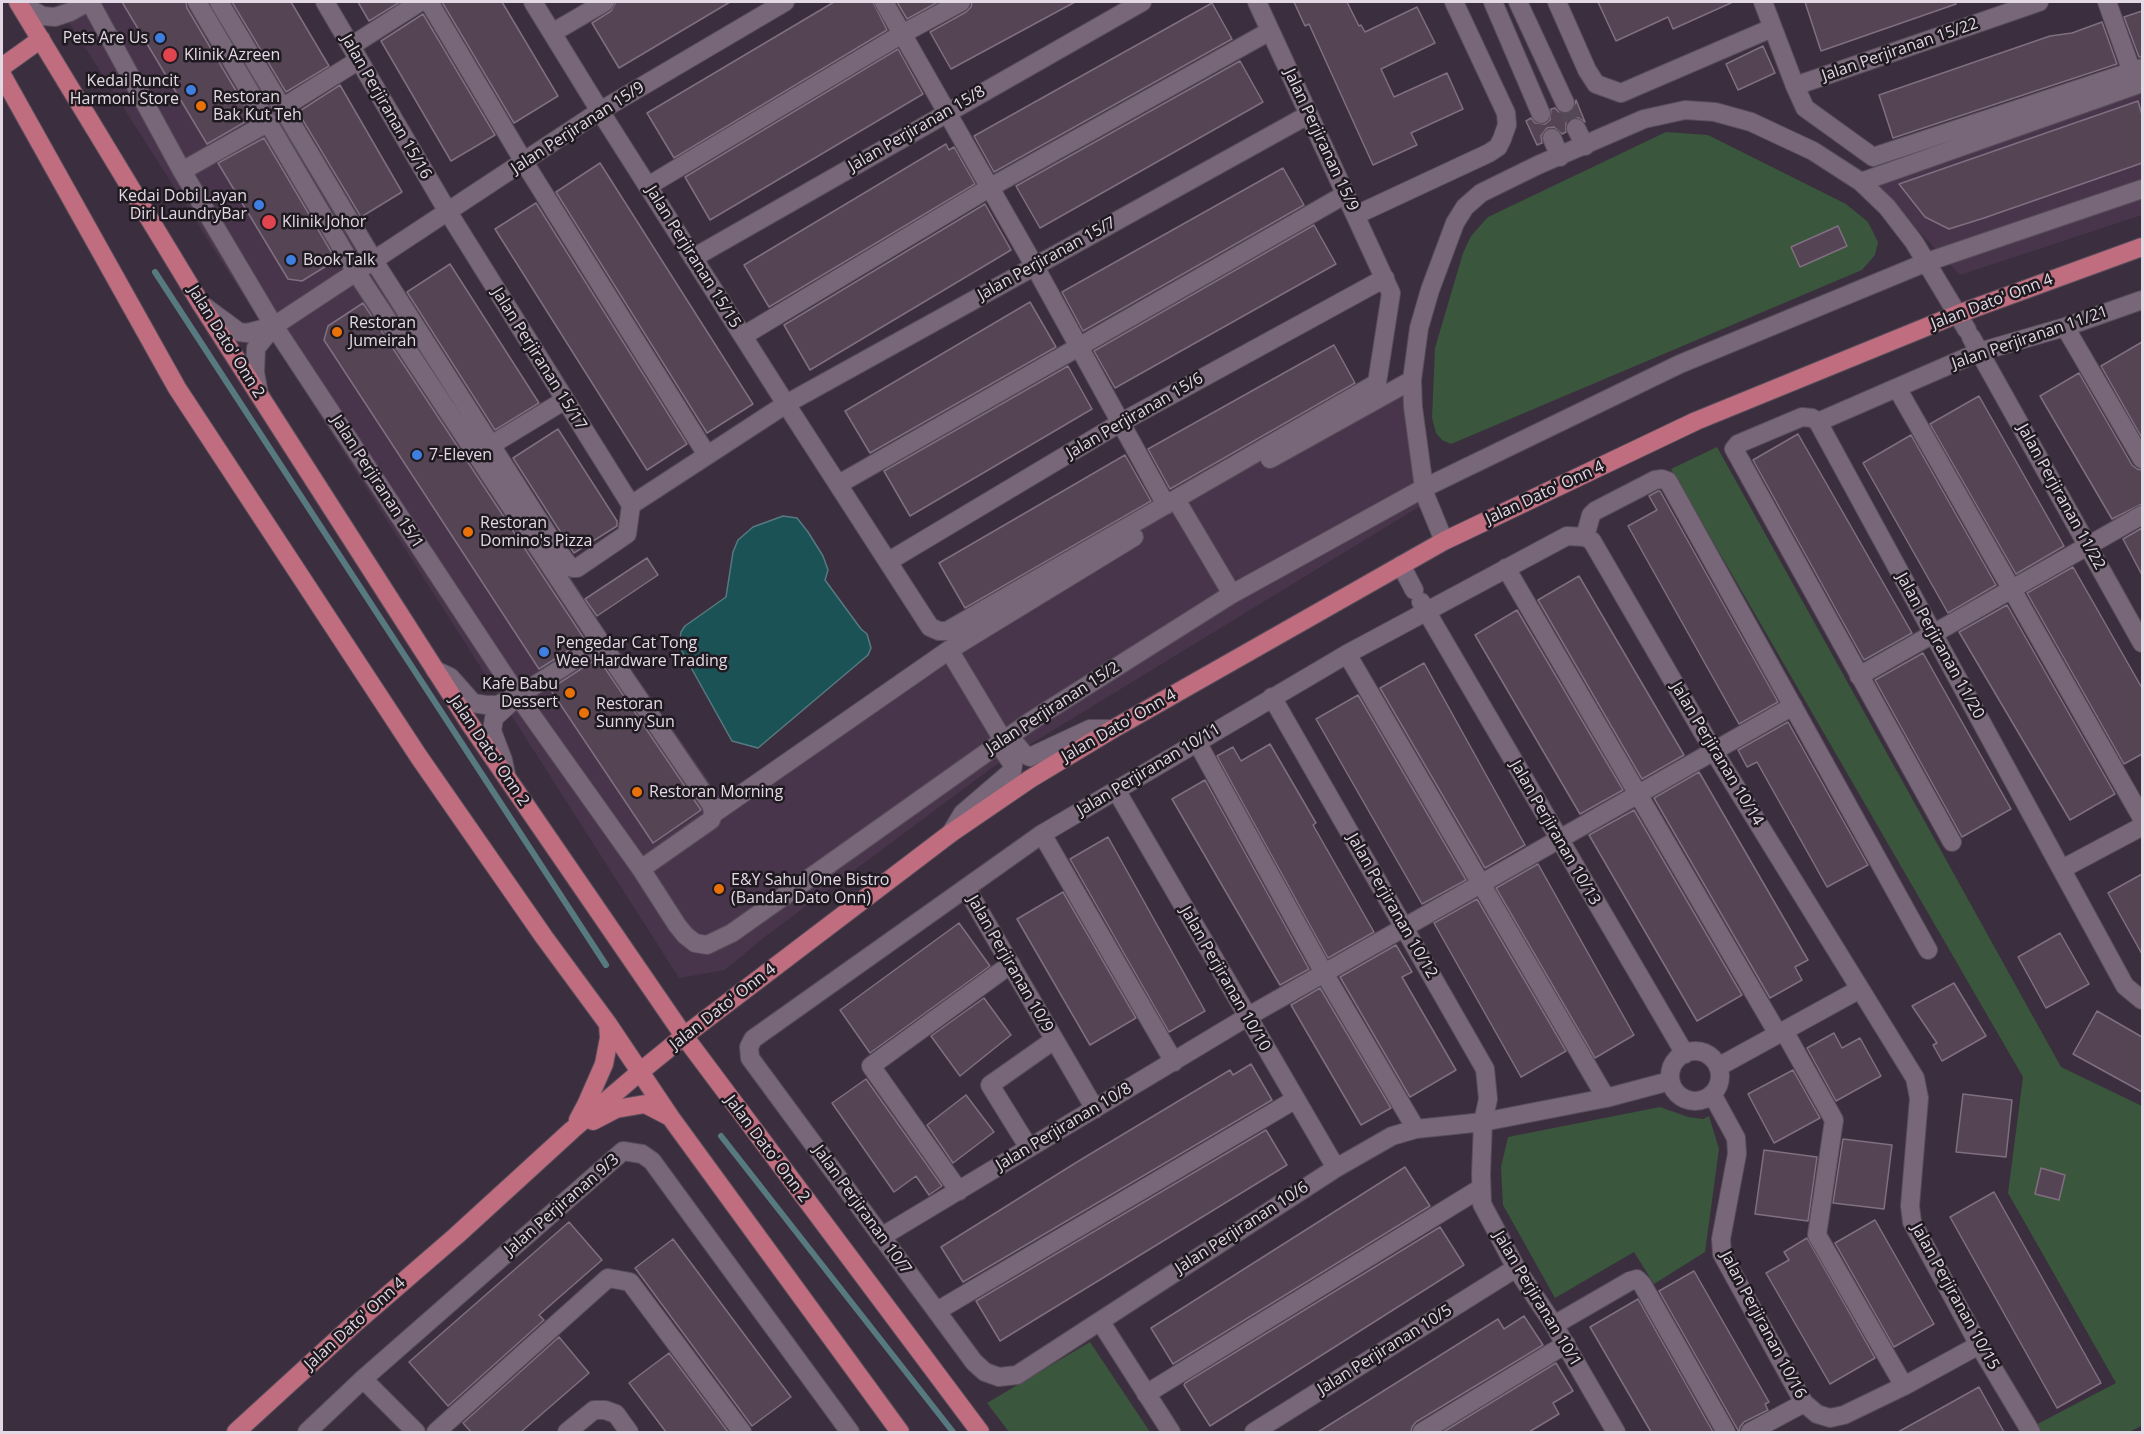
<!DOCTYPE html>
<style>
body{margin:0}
#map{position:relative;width:2144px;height:1434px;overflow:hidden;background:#3b2e3e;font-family:"Open Sans",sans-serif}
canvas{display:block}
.frame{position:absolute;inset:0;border:3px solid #e2d9e4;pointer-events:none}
</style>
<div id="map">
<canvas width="2144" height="1434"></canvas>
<div class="frame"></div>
</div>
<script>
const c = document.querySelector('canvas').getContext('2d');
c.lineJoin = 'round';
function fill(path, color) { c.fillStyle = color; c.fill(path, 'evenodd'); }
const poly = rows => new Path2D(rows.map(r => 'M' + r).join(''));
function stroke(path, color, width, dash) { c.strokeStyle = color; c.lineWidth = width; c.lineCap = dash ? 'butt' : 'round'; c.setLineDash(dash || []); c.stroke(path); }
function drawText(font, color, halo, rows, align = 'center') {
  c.font = font + ' "Open Sans",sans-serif'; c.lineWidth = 5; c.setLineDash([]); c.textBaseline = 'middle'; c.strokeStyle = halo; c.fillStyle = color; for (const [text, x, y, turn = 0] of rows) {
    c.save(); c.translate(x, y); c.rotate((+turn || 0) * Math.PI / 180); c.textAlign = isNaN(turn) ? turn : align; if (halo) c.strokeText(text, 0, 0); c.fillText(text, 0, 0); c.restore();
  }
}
const built = poly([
 [56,2,212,2,601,625,722,800,1160,515,1399,377,1422,505,993,767,762,939,725,970,679,978],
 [2142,76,2142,215,1960,275,1863,172]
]);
const green = poly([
 [1666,132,1708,135,1846,204,1868,222,1878,242,1875,255,1862,270,1451,444,1442,440,1436,433,1432,418,1435,348,1463,253,1471,236,1488,217],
 [1717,447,2061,1067,2142,1106,2142,1429,2141,1426,2129,1432,2022,1432,2116,1383,2008,1193,2023,1077,1671,469],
 [1660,1107,1688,1117,1703,1119,1709,1116,1719,1149,1705,1252,1654,1284,1634,1252,1555,1298,1503,1205,1501,1167,1508,1137],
 [1090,1342,1150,1432,1009,1432,987,1403]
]);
const water = poly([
 [783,516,797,518,808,532,823,556,828,570,825,580,861,629,867,634,871,648,868,655,758,748,732,741,679,646,681,632,685,626,726,597,733,552,738,540,753,527,783,516]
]);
const stream = poly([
 [155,272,606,965],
 [721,1136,953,1432]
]);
const building = poly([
 [122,2,186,2,187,8,252,118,207,144,122,2],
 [232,2,291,2,329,66,286,92,232,2],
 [358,2,400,2,369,21,358,2],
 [442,2,502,2,558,96,514,123,442,2],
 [616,2,730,2,619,68,592,23,611,11,616,2],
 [834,2,873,2,887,30,674,158,647,113,834,2],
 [897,2,938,2,907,19,897,2],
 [972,2,1075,2,951,69,930,32,966,12,971,7,972,2],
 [1294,2,1347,2,1359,26,1361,25,1365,32,1417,7,1435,43,1381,69,1394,97,1447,73,1463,109,1411,133,1417,145,1373,165,1309,24,1305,26,1294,2],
 [1598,2,1733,2,1673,29,1668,17,1616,41,1598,2],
 [1805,2,1955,2,1956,4,1821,51,1805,2],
 [1212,3,1232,39,994,172,974,136,1212,3],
 [2142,11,2142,57,2139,57,2124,17,2142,11],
 [423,14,495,135,451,161,381,41,423,14],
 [2102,22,2117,64,1893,138,1879,95,2050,36,2072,33,2102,22],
 [1763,46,1775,73,1738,90,1726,64,1763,46],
 [898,49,923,94,710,220,685,177,898,49],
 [1240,61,1263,102,1040,228,1016,186,1240,61],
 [340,85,402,192,361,217,298,112,340,85],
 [1576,100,1585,122,1577,117,1570,118,1566,122,1566,132,1562,134,1554,127,1547,128,1541,136,1542,143,1537,145,1526,121,1531,118,1535,123,1545,124,1550,120,1551,109,1555,108,1559,112,1569,113,1574,109,1576,100],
 [2138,101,2142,115,2142,163,1984,218,1949,229,1925,217,1899,184,2138,101],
 [264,138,336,260,302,281,288,279,218,163,264,138],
 [946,144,949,150,954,147,975,184,769,307,744,265,946,144],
 [600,163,753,404,707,433,556,192,600,163],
 [1283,168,1304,205,1083,331,1062,292,1283,168],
 [536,203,687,444,647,470,495,229,536,203],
 [985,204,1011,250,810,370,784,325,985,204],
 [1314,225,1336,264,1115,388,1094,351,1314,225],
 [1838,226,1847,246,1800,267,1791,247,1838,226],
 [450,264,539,403,495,430,407,292,450,264],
 [1030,302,1056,347,870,453,845,411,1030,302],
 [363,303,585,640,539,669,324,340,328,326,363,303],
 [2142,342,2142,438,2101,366,2142,342],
 [1334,345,1355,383,1170,489,1148,449,1334,345],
 [1068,366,1092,409,910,516,884,471,1068,366],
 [2079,373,2132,465,2137,469,2142,470,2142,504,2112,519,2040,396,2079,373],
 [1979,396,2064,546,2016,574,1930,424,1979,396],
 [558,429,617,521,617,526,574,553,513,458,558,429],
 [1798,434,1912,633,1864,660,1753,460,1798,434],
 [1911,435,1996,585,1948,613,1863,463,1911,435],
 [1125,455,1151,501,965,608,939,563,1125,455],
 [1658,491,1660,491,1778,702,1739,724,1628,526,1657,510,1649,496,1658,491],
 [2142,528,2142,575,2123,539,2142,528],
 [647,558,658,575,597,616,585,599,647,558],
 [2073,567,2142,688,2142,754,2124,764,2027,593,2073,567],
 [1579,576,1684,755,1642,779,1538,600,1579,576],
 [2007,605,2115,794,2070,820,1959,632,2007,605],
 [1517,610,1623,790,1580,814,1475,635,1517,610],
 [1923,653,2011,809,1962,837,1875,680,1923,653],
 [598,658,701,810,653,843,550,689,598,658],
 [1424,663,1525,845,1485,868,1380,688,1424,663],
 [1358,695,1466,880,1422,904,1316,719,1358,695],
 [1788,722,1868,865,1827,887,1757,762,1747,767,1738,750,1788,722],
 [1270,744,1316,823,1313,825,1374,932,1328,958,1217,756,1233,747,1241,761,1270,744],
 [1699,772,1808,960,1795,967,1802,980,1770,998,1654,798,1699,772],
 [1205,780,1309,969,1280,985,1172,799,1205,780],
 [1634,810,1742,995,1697,1021,1589,835,1634,810],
 [1108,837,1205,1011,1169,1032,1070,859,1108,837],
 [1538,864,1634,1035,1595,1058,1496,888,1538,864],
 [2142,874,2142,954,2108,893,2142,874],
 [1063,892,1136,1018,1090,1045,1017,919,1063,892],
 [1477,899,1566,1051,1521,1077,1434,923,1477,899],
 [959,923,990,966,870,1053,840,1010,959,923],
 [2060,933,2089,984,2046,1008,2018,957,2060,933],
 [1396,945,1412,972,1402,977,1456,1070,1410,1097,1340,977,1396,945],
 [1954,983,1986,1036,1942,1061,1933,1045,1937,1043,1912,1006,1954,983],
 [1320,988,1391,1108,1361,1125,1291,1005,1320,988],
 [984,998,1011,1035,960,1076,931,1036,984,998],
 [2097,1011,2142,1037,2142,1092,2073,1054,2097,1011],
 [1834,1033,1842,1048,1860,1038,1881,1076,1836,1101,1807,1048,1834,1033],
 [1251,1064,1272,1100,963,1282,941,1247,1077,1162,1230,1070,1233,1075,1251,1064],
 [1793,1070,1820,1118,1774,1143,1748,1094,1793,1070],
 [866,1079,942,1186,929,1195,916,1176,894,1192,832,1103,866,1079],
 [1963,1094,2012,1100,2006,1157,1956,1152,1963,1094],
 [966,1095,994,1132,953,1163,927,1125,966,1095],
 [1266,1130,1287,1165,1000,1341,976,1301,1266,1130],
 [1843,1139,1892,1145,1884,1209,1833,1203,1843,1139],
 [1764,1150,1817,1157,1808,1221,1755,1214,1764,1150],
 [1405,1167,1430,1206,1173,1364,1151,1328,1405,1167],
 [2041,1168,2065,1175,2059,1200,2035,1194,2041,1168],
 [1994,1192,2101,1383,2057,1408,1950,1217,1994,1192],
 [1875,1220,1934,1324,1894,1347,1835,1243,1875,1220],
 [569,1222,602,1260,539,1315,544,1320,448,1406,409,1362,569,1222],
 [1440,1227,1464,1265,1210,1426,1184,1385,1185,1383,1440,1227],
 [1807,1238,1875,1358,1830,1384,1766,1273,1789,1260,1784,1252,1807,1238],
 [673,1239,791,1397,752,1426,635,1268,673,1239],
 [1694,1271,1769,1402,1765,1404,1768,1410,1744,1422,1740,1427,1739,1432,1659,1291,1694,1271],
 [1638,1299,1713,1432,1651,1432,1590,1327,1638,1299],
 [1524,1316,1543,1345,1416,1422,1412,1427,1411,1432,1318,1432,1498,1319,1504,1329,1524,1316],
 [559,1337,589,1373,521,1432,471,1432,463,1423,559,1337],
 [669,1353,728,1432,666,1432,629,1383,669,1353],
 [1556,1363,1573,1391,1553,1403,1559,1414,1529,1432,1443,1432,1556,1363],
 [1979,1387,2004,1432,1898,1432,1936,1411,1979,1387]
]);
const minorTunnel = poly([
 [1565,103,1576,128]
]);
const minor = poly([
 [90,2,182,171,274,326,518,696,641,869,677,925,685,935,695,943,707,945,732,933,1031,721,1232,594,1424,488,1680,364,1927,262,2142,189],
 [197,2,356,272,601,643,712,806,713,814,711,820,641,869],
 [219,2,374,261,561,555,570,567,573,568,577,568,627,534,631,505,786,404,1308,115],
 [325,2,448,212,631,505],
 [429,2,524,162,707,455],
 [533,2,600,111,786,404,930,627,939,631,947,631,1377,383,1391,293,1257,2],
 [884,2,1034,265,1166,505],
 [1493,2,1541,114],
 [1518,2,1565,103],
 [1557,2,1587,70,1596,84,1621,93,1772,28],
 [1763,2,1795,86,1805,108,1873,157,2142,68],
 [2107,2,2132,72],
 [20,4,43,16,55,17,70,12,88,2],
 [552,33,605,2],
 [351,46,420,2],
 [1795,86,2039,2],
 [282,108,359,60],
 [1576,128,1585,146],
 [1552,138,1560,157],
 [182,171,269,122],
 [1861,182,2142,83],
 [648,186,902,34,961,2],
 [1356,215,1489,153,1498,147,1502,139,1507,125,1506,113,1454,2],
 [693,258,1142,2],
 [201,304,239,332,247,333,274,326,600,111,785,2],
 [2065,327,2142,459],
 [743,336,989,188,1270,31],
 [1971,337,2142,643],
 [1897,388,2142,818],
 [259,394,255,372,256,348,274,326],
 [1818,422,2125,986,2142,1000],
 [1818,422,1812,418,1802,417,1738,444,1734,449,1952,842],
 [1818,422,1979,352,2065,327,2142,300],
 [491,445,565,400],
 [1270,459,1412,380],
 [839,484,1346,194],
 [1181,508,1232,594],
 [1585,537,1591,515,1595,511,1655,480,1662,479,1668,481,1928,950],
 [1444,541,1426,497,1424,488,1413,407,1412,380,1419,328,1430,290,1455,223,1465,207,1481,193,1538,165,1644,119,1685,110,1715,112,1751,122,1813,151,1861,182,1887,207,1914,242,1967,330],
 [889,561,1120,423,1385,278],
 [1401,565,1414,590],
 [1506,568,1778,1034],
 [1421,602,1685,1054],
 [949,650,1003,740],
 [1347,654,1606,1098],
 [435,670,450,677,473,703,486,705,497,705,511,699],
 [1859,676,2142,515],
 [1272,697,1485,1069,1488,1099,1483,1122,1481,1174,1482,1204,1516,1268,1554,1325,1616,1432],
 [1009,736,1024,754,1030,757,1090,729,1113,729],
 [1197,742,1324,973,1416,1129],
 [506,774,503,760,492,731,494,718,518,696,601,643],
 [1116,790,1336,1168],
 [713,814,949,650,1134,537],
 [951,833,963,813,1012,771,1013,765,998,743],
 [1042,834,1174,1062],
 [2062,869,2139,828,2142,823],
 [966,888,1095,1109],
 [1784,1031,1834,1120,1817,1235,1904,1386],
 '1670 1076a25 25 0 1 1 50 0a25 25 0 1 1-50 0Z',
 [1718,1067,1860,989],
 [1670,1081,1606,1098,1483,1122,1416,1129,1392,1136,1336,1168,1017,1375,999,1377,985,1372,974,1362,750,1058,749,1047,753,1039,1042,834,1347,654,1567,536,1585,537,1592,541,1713,750,1915,1078,1919,1098,1910,1206,1912,1222,1979,1345,2031,1432],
 [1712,1094,1736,1138,1737,1154,1721,1239,1722,1254,1804,1403,1817,1414,1830,1418,1844,1415,1904,1386,1979,1345],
 [1029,1148,990,1085,1054,1040],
 [959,1191,871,1066,1011,964],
 [881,1237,1247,1017,1793,706],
 [937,1311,1296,1099],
 [1100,1321,1171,1432],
 [1554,1325,1630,1281,1637,1279,1642,1284,1726,1432],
 [363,1379,416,1432],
 [1146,1394,1481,1188],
 [307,1432,363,1379,623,1151,642,1154,652,1161,850,1432],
 [436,1432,608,1278,630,1282,742,1432],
 [567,1432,594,1410,605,1410,616,1414,629,1432],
 [1254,1432,1516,1268],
 [1422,1432,1566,1344],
 [1750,1432,1804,1403]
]);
const major = poly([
 [18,2,201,304,470,724,684,1036,980,1432],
 [2,67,41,39],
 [2,75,177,388,419,757,544,937,608,1024,671,1118,900,1432],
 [578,1120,586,1105,604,1064,609,1038,608,1024],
 [593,1121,616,1109,645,1104,670,1117],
 [236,1432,353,1325,456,1236,572,1130,641,1071,684,1036,951,833,1030,779,1113,729,1444,541,1696,421,1958,314,2142,247]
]);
const markers = [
 [160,38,6,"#3f7fe0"],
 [170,55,8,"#e0444e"],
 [191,90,6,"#3f7fe0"],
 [201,106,6,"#e8710a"],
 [259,205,6,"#3f7fe0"],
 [269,222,8,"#e0444e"],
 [291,260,6,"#3f7fe0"],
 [337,332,6,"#e8710a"],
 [417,455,6,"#3f7fe0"],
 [468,532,6,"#e8710a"],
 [544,652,6,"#3f7fe0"],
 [570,693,6,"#e8710a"],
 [584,713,6,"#e8710a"],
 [637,792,6,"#e8710a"],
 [719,889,6,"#e8710a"]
];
const poiNames = [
 ["Pets Are Us",148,38,"right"],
 ["Klinik Azreen",184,55],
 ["Kedai Runcit",179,81,"right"],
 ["Harmoni Store",179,99,"right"],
 ["Restoran",213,97],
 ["Bak Kut Teh",213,115],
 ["Kedai Dobi Layan",247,196,"right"],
 ["Diri LaundryBar",247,214,"right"],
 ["Klinik Johor",282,222],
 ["Book Talk",303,260],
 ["Restoran",349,323],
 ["Jumeirah",349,341],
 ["7-Eleven",429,455],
 ["Restoran",480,523],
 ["Domino's Pizza",480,541],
 ["Pengedar Cat Tong",556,643],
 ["Wee Hardware Trading",556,661],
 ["Kafe Babu",558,684,"right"],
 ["Dessert",558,702,"right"],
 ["Restoran",596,704],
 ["Sunny Sun",596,722],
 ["Restoran Morning",649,792],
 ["E&Y Sahul One Bistro",731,880],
 ["(Bandar Dato Onn)",731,898]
];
const streetNames = [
 ["Jalan Perjiranan 15/22",1900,50,-19],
 ["Jalan Perjiranan 15/16",386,107,60],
 ["Jalan Perjiranan 15/9",578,128,-33],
 ["Jalan Perjiranan 15/8",917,129,-30],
 ["Jalan Perjiranan 15/9",1321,140,65],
 ["Jalan Perjiranan 15/15",693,257,58],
 ["Jalan Perjiranan 15/7",1047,259,-29],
 ["Jalan Dato' Onn 4",1992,302,-21],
 ["Jalan Perjiranan 11/21",2030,338,-19],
 ["Jalan Dato' Onn 2",226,342,58],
 ["Jalan Perjiranan 15/17",539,359,58],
 ["Jalan Perjiranan 15/6",1135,416,-30],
 ["Jalan Perjiranan 15/1",377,482,57],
 ["Jalan Dato' Onn 4",1545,493,-25],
 ["Jalan Perjiranan 11/22",2061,497,61],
 ["Jalan Perjiranan 11/20",1940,646,61],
 ["Jalan Perjiranan 15/2",1053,708,-33],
 ["Jalan Dato' Onn 4",1119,726,-30],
 ["Jalan Dato' Onn 2",489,751,56],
 ["Jalan Perjiranan 10/14",1717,754,59],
 ["Jalan Perjiranan 10/11",1149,770,-31],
 ["Jalan Perjiranan 10/13",1555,833,60],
 ["Jalan Perjiranan 10/12",1392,906,60],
 ["Jalan Perjiranan 10/9",1010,964,60],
 ["Jalan Perjiranan 10/10",1225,979,60],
 ["Jalan Dato' Onn 4",723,1007,-38],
 ["Jalan Perjiranan 10/8",1064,1127,-31],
 ["Jalan Dato' Onn 2",767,1149,53],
 ["Jalan Perjiranan 9/3",562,1205,-41],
 ["Jalan Perjiranan 10/7",862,1210,54],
 ["Jalan Perjiranan 10/6",1242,1228,-33],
 ["Jalan Perjiranan 10/15",1955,1297,61],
 ["Jalan Perjiranan 10/1",1537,1299,59],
 ["Jalan Dato' Onn 4",355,1324,-42],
 ["Jalan Perjiranan 10/16",1763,1325,62],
 ["Jalan Perjiranan 10/5",1385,1350,-32]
];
fill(built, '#48354b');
fill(green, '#3a563d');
fill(water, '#1b5256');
stroke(water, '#577a81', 1.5);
stroke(stream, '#577a81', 6);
fill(building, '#544454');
stroke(building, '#806f80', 1.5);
stroke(minorTunnel, '#544857', 18, [18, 9]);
stroke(minor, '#584d5a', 20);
stroke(major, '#584d5a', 20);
stroke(minor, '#776779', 18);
stroke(major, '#c06e7f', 18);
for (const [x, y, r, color] of markers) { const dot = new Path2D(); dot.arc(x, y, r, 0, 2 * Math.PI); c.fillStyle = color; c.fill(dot); stroke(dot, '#1f1920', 2); }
drawText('16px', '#e2d9e4', '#1f1920', poiNames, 'left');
drawText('16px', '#e2d9e4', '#1f1920', streetNames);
</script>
